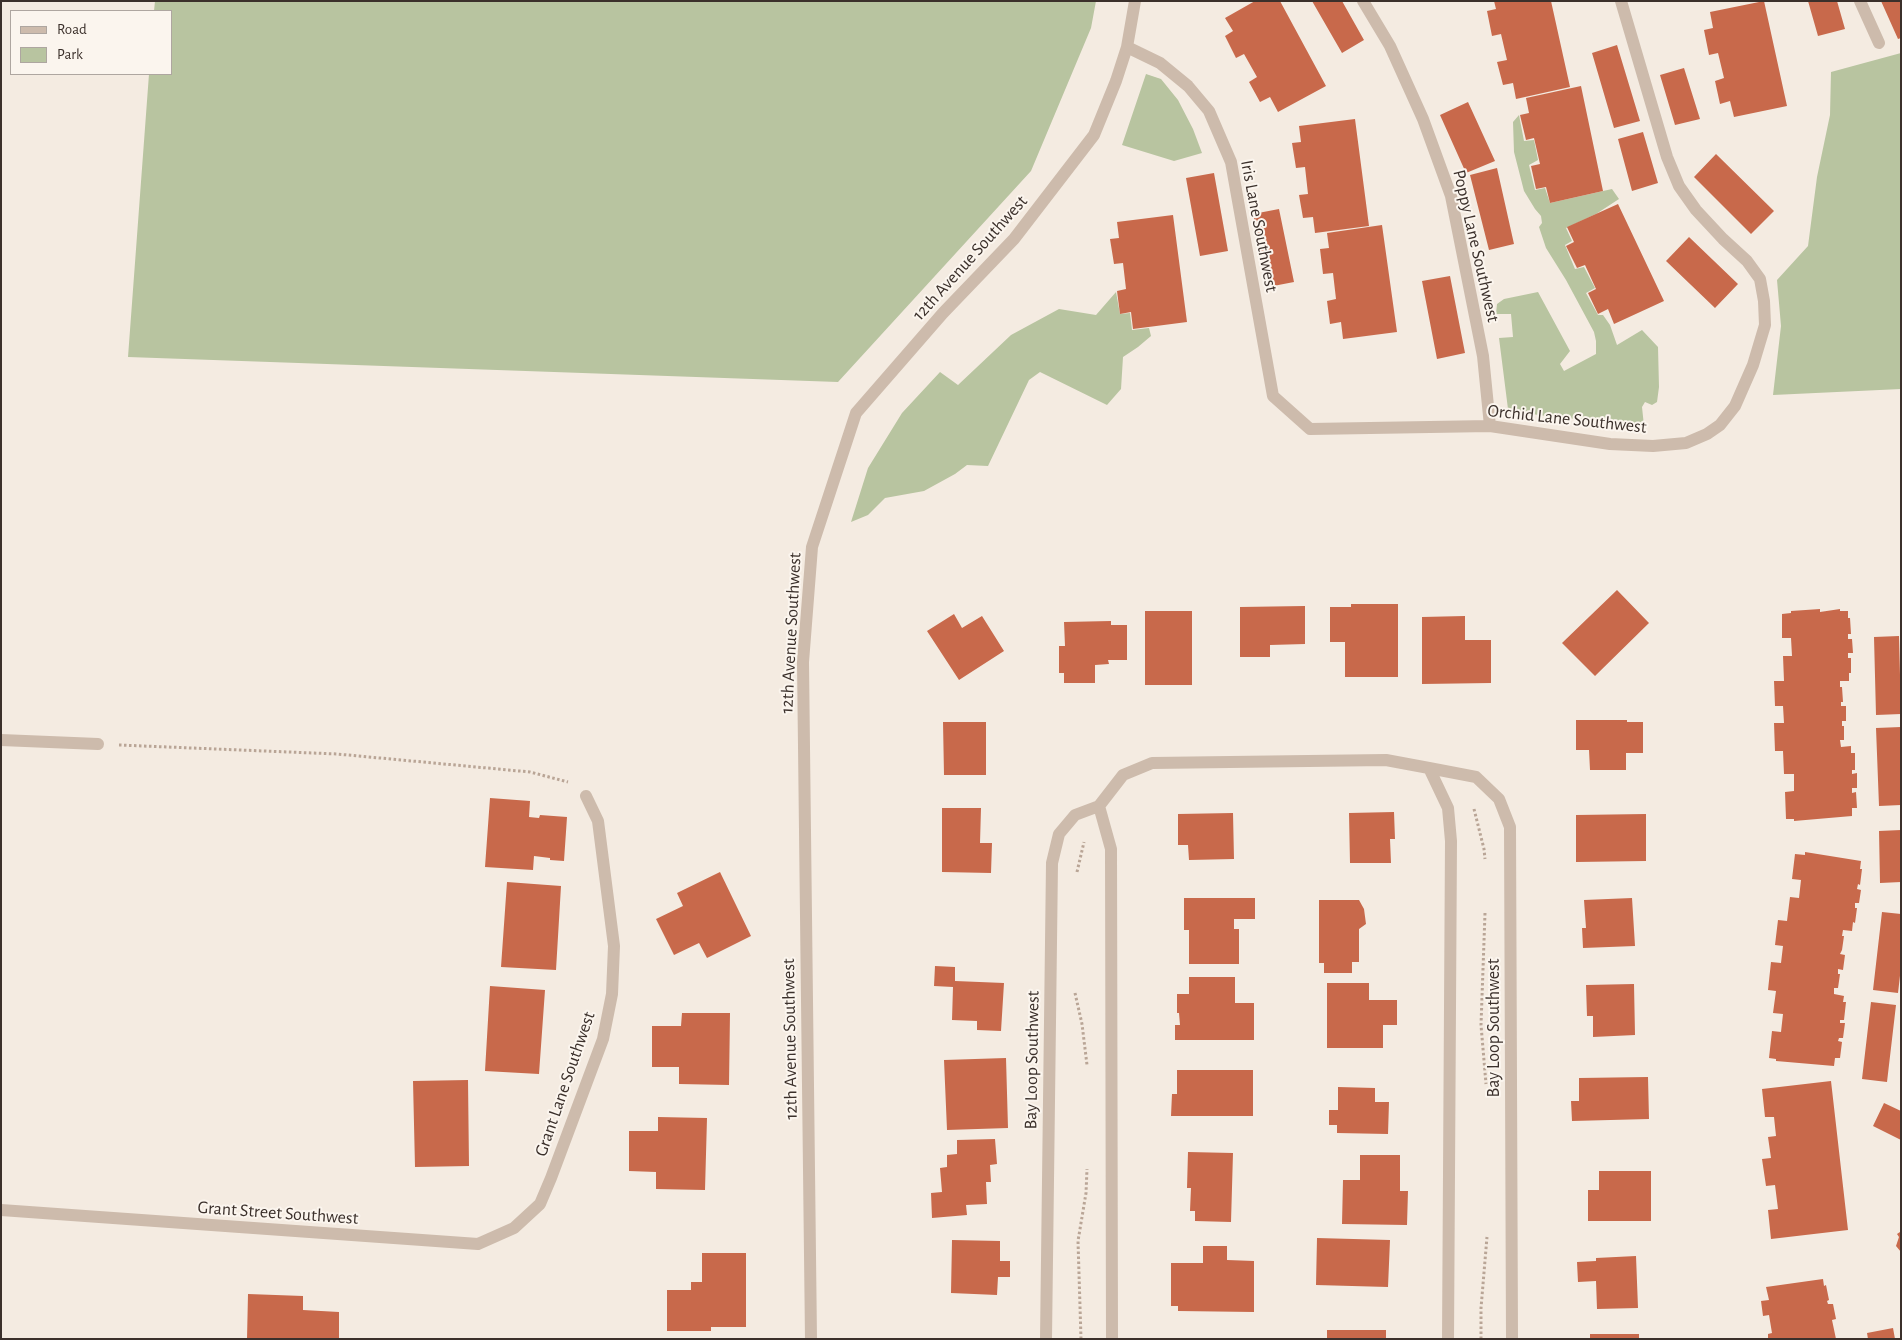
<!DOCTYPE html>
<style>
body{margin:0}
#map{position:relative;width:1902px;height:1340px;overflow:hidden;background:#f4ebe1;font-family:"Alegreya Sans",sans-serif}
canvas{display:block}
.frame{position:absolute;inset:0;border:2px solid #3b302b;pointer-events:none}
.legend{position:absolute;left:10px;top:10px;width:162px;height:65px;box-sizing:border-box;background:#fbf5ee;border:1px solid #aea6a0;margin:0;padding:6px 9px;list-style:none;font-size:15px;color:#3b302b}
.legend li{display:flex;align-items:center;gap:10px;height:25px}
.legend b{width:25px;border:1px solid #aea6a0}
</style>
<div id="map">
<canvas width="1902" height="1340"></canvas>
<div class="frame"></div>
<ul class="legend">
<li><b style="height:6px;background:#cdbbac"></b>Road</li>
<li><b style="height:14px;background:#b8c4a0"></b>Park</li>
</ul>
</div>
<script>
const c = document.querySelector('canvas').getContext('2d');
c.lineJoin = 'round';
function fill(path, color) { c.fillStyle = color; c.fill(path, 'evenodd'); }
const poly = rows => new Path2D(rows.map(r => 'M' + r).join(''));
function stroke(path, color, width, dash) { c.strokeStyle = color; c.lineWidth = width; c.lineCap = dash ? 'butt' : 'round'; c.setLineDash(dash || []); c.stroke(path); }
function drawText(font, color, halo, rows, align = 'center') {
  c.font = font + ' "Alegreya Sans",sans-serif'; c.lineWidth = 4; c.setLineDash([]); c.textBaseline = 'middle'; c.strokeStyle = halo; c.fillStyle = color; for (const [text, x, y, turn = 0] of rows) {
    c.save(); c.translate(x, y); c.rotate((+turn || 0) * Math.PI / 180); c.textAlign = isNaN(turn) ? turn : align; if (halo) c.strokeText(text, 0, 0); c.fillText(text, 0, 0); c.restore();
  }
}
const green = poly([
 [155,1,1096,1,1091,28,1031,171,838,382,128,357,149,74,171,74,171,11,154,11],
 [1901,53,1901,389,1773,395,1781,326,1777,280,1808,246,1817,177,1830,115,1831,72],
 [1146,74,1161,79,1178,100,1193,129,1202,153,1174,161,1122,145],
 [1519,115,1524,141,1534,140,1538,160,1529,165,1535,190,1545,188,1550,203,1612,189,1619,199,1596,214,1566,228,1572,241,1565,245,1575,269,1584,267,1595,288,1586,293,1598,315,1603,315,1610,325,1617,345,1642,330,1658,347,1659,387,1657,402,1652,405,1645,402,1642,407,1644,426,1538,415,1508,409,1499,338,1513,337,1511,314,1496,314,1497,304,1504,299,1538,292,1570,351,1560,364,1564,371,1596,354,1596,341,1594,332,1566,280,1546,248,1539,227,1542,223,1541,216,1535,209,1524,191,1514,152,1513,122],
 [1116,292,1120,314,1130,313,1132,330,1149,328,1151,336,1138,347,1123,357,1121,389,1107,405,1040,372,1029,380,988,466,967,465,955,474,924,491,885,498,868,515,851,522,868,468,902,413,940,372,958,385,1011,335,1059,309,1096,315]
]);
const building = poly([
 [1255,1,1280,1,1326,86,1278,112,1270,97,1260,102,1249,82,1257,77,1244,54,1236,58,1225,36,1233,31,1225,18],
 [1312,1,1342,1,1364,40,1342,53],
 [1494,1,1551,1,1570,87,1516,99,1513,83,1503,85,1497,62,1507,60,1501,34,1492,36,1487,11,1496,9],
 [1764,1,1787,106,1734,117,1730,101,1720,104,1715,81,1724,78,1718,53,1709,55,1704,30,1713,28,1710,12],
 [1808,1,1837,1,1845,29,1818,36],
 [1881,1,1901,1,1901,38,1898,39],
 [1617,45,1640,121,1614,128,1592,53],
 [1684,68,1700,119,1675,125,1660,75],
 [1581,86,1603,191,1550,203,1546,187,1536,189,1531,166,1540,164,1534,138,1526,140,1520,115,1529,113,1526,98],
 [1468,102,1495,161,1466,173,1440,115],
 [1355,119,1369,226,1315,233,1313,217,1303,218,1299,195,1308,194,1305,167,1296,168,1292,143,1301,142,1299,126],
 [1643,132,1658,183,1632,191,1618,139],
 [1716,154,1774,211,1751,234,1694,177],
 [1497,168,1514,244,1489,250,1470,175],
 [1214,173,1228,251,1200,256,1186,178],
 [1618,204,1664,301,1614,324,1608,309,1598,314,1588,293,1596,289,1585,265,1577,268,1566,246,1574,242,1567,227],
 [1279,209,1294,282,1268,287,1253,214],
 [1173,215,1187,322,1133,329,1131,312,1120,314,1117,291,1126,289,1123,263,1114,264,1110,239,1119,238,1117,222],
 [1382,225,1397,332,1343,339,1341,322,1330,324,1327,301,1336,299,1333,273,1323,274,1320,249,1329,248,1327,233],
 [1689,237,1738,284,1715,308,1666,261],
 [1450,276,1465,353,1437,359,1422,281],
 [1617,590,1649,623,1595,676,1562,643],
 [1351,604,1398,604,1398,677,1345,677,1345,642,1330,642,1330,607,1351,607],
 [1305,606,1305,644,1270,645,1270,657,1240,657,1240,607],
 [1820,609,1820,612,1840,609,1840,611,1848,611,1848,618,1850,618,1851,634,1848,634,1848,639,1852,639,1853,653,1848,653,1848,658,1851,658,1851,673,1849,673,1849,681,1840,681,1840,687,1842,687,1843,702,1841,702,1841,706,1846,706,1846,721,1842,721,1842,726,1844,726,1844,740,1840,740,1841,747,1851,746,1851,753,1855,753,1855,770,1852,770,1852,774,1857,773,1857,788,1852,788,1852,793,1856,792,1857,808,1852,808,1852,816,1794,821,1794,819,1786,819,1785,792,1794,791,1794,774,1784,774,1783,751,1775,751,1774,723,1784,723,1783,706,1775,706,1774,681,1784,681,1783,656,1792,656,1791,638,1782,638,1782,614,1791,613,1791,611],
 [1145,611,1192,611,1192,685,1145,685],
 [954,614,962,628,982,616,1004,651,959,680,927,631],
 [1465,616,1465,640,1491,640,1491,683,1422,684,1422,617],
 [1111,621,1111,625,1127,625,1127,660,1108,660,1109,664,1095,665,1095,683,1064,683,1064,673,1059,673,1059,646,1065,646,1064,622],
 [1899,636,1901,714,1876,715,1874,637],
 [1576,720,1627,720,1627,722,1643,722,1643,753,1626,753,1626,770,1590,770,1589,750,1576,750],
 [943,722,986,722,986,775,944,775],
 [1901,727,1901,805,1879,806,1876,728],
 [490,798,530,801,529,817,539,818,540,815,567,817,564,861,550,860,550,858,534,856,533,870,485,867],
 [942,808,981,808,980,843,992,843,991,873,942,872],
 [1394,812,1395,839,1390,839,1391,863,1350,863,1349,813],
 [1233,813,1234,859,1189,860,1188,845,1178,845,1178,814],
 [1646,814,1646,861,1576,862,1576,815],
 [1901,830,1901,882,1880,883,1879,831],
 [1805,852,1861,861,1860,869,1862,869,1860,885,1858,884,1857,889,1861,890,1859,903,1855,903,1855,908,1857,908,1855,923,1853,922,1852,931,1843,930,1842,936,1844,936,1842,950,1840,954,1845,955,1843,970,1838,969,1838,974,1840,974,1838,988,1834,988,1834,994,1844,996,1843,1002,1846,1002,1844,1020,1840,1020,1840,1023,1845,1023,1843,1038,1839,1038,1838,1041,1842,1042,1840,1058,1835,1058,1834,1066,1776,1061,1776,1059,1769,1058,1772,1031,1781,1032,1783,1014,1773,1013,1776,991,1768,990,1771,962,1781,963,1783,946,1775,945,1778,920,1787,921,1790,897,1799,898,1801,880,1792,879,1795,854,1805,855],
 [720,872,751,936,707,958,699,943,674,955,656,919,683,906,677,893],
 [507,882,561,886,556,970,501,967],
 [1184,898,1255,898,1255,919,1234,919,1234,929,1239,929,1239,964,1189,964,1189,930,1184,930],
 [1632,898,1635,946,1583,948,1582,928,1586,928,1584,900],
 [1319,900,1359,900,1364,909,1366,924,1359,929,1359,962,1352,962,1352,973,1324,973,1324,963,1319,963],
 [1882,912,1901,914,1901,967,1898,993,1873,990],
 [935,966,955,967,955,981,1004,983,1001,1031,977,1030,977,1021,952,1020,953,987,934,986],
 [1189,977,1235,977,1235,1003,1254,1003,1254,1040,1175,1040,1175,1025,1180,1025,1179,1013,1177,1013,1177,994,1189,994],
 [1327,983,1369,983,1369,1000,1397,1000,1397,1025,1383,1025,1383,1048,1327,1048],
 [1634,984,1635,1035,1593,1037,1593,1016,1587,1016,1586,985],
 [490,986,545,990,539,1074,485,1071],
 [1871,1002,1896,1005,1887,1082,1862,1079],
 [682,1013,730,1013,729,1085,679,1084,679,1067,652,1067,652,1026,681,1026],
 [1006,1058,1008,1128,947,1130,944,1060],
 [1177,1070,1253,1070,1253,1116,1171,1116,1172,1094,1177,1094],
 [1648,1077,1649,1119,1572,1121,1571,1101,1579,1101,1579,1078],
 [468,1080,469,1166,415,1167,413,1081],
 [1831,1081,1848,1230,1771,1239,1768,1210,1778,1209,1775,1185,1766,1186,1762,1159,1771,1158,1768,1137,1776,1136,1774,1117,1765,1117,1762,1089],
 [1338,1087,1375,1088,1375,1102,1389,1102,1388,1134,1337,1133,1337,1125,1329,1125,1329,1110,1338,1110],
 [1884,1103,1901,1111,1901,1140,1873,1126],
 [658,1117,707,1118,705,1190,656,1189,656,1172,629,1171,629,1131,658,1131],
 [995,1139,997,1164,990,1165,991,1182,986,1182,987,1204,966,1205,967,1215,932,1218,931,1193,942,1192,940,1168,947,1167,947,1155,957,1154,957,1140],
 [1188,1152,1233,1153,1231,1222,1195,1221,1195,1211,1190,1211,1191,1188,1187,1188],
 [1360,1155,1400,1155,1400,1191,1408,1191,1407,1225,1342,1224,1343,1180,1360,1180],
 [1599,1171,1651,1171,1651,1221,1588,1221,1588,1190,1599,1190],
 [1900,1232,1901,1232,1901,1252,1896,1246,1899,1237,1897,1234],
 [1317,1238,1390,1240,1388,1287,1316,1285],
 [952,1240,1000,1241,1000,1261,1010,1261,1010,1277,998,1277,997,1295,951,1293],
 [1203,1246,1227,1246,1227,1260,1254,1261,1254,1312,1178,1311,1178,1306,1171,1306,1171,1263,1203,1263],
 [702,1253,746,1253,746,1327,711,1327,711,1331,667,1331,667,1290,691,1290,691,1282,702,1282],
 [1636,1256,1638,1308,1597,1309,1596,1281,1578,1282,1577,1262,1596,1261,1596,1258],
 [1823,1279,1824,1286,1826,1285,1829,1300,1827,1301,1828,1304,1833,1304,1836,1319,1832,1320,1836,1339,1768,1339,1768,1334,1772,1333,1769,1315,1763,1316,1761,1301,1769,1300,1766,1287],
 [248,1294,303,1296,303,1310,339,1312,339,1339,247,1339],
 [1893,1328,1895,1339,1868,1339,1867,1333],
 [1327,1330,1386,1330,1386,1339,1327,1339],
 [1590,1334,1639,1334,1639,1339,1590,1339]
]);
const path = poly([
 [119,745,337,754,530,772,568,782],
 [1474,809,1484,849,1485,859],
 [1077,872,1084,842],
 [1485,913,1481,1025,1486,1084],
 [1075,993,1082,1024,1087,1065],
 [1081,1339,1078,1241,1086,1193,1087,1169],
 [1481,1339,1481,1308,1487,1237]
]);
const street = poly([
 [1363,1,1390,46,1423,119,1451,196,1483,356,1490,426],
 [1860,1,1879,43],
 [1127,47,1160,63,1188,86,1209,111,1231,162,1273,396,1310,429,1490,426,1610,444,1653,446,1686,443,1707,434,1720,425,1735,406,1753,365,1765,325,1764,301,1760,279,1747,261,1723,239,1696,210,1679,186,1667,157,1621,1],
 [1,740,98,744],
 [1099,806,1111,849,1112,1339],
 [1,1210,478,1244,514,1228,540,1204,551,1178,603,1039,612,994,614,946,598,821,586,796],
 [811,1339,803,662,812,547,856,413,943,313,1014,239,1094,135,1116,81,1127,47,1135,1],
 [1046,1339,1052,863,1059,834,1075,815,1099,806,1123,775,1152,763,1386,760,1429,768],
 [1448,1339,1451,841,1448,808,1429,768,1476,777,1499,799,1510,827,1512,1339]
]);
const streetNames = [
 ["Iris Lane Southwest",1259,226,79],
 ["Poppy Lane Southwest",1476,246,77],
 ["12th Avenue Southwest",970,258,-48],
 ["Orchid Lane Southwest",1567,419,6],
 ["12th Avenue Southwest",791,633,-87],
 ["Bay Loop Southwest",1494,1028,-90],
 ["12th Avenue Southwest",790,1039,-91],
 ["Bay Loop Southwest",1032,1060,-89],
 ["Grant Lane Southwest",565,1084,-71],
 ["Grant Street Southwest",278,1213,4]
];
fill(green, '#b8c4a0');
fill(building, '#c8694b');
stroke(path, '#b9a596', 3, [2.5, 2.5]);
stroke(street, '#cdbbac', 12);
drawText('18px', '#3b302b', '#fbf5ee', streetNames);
</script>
